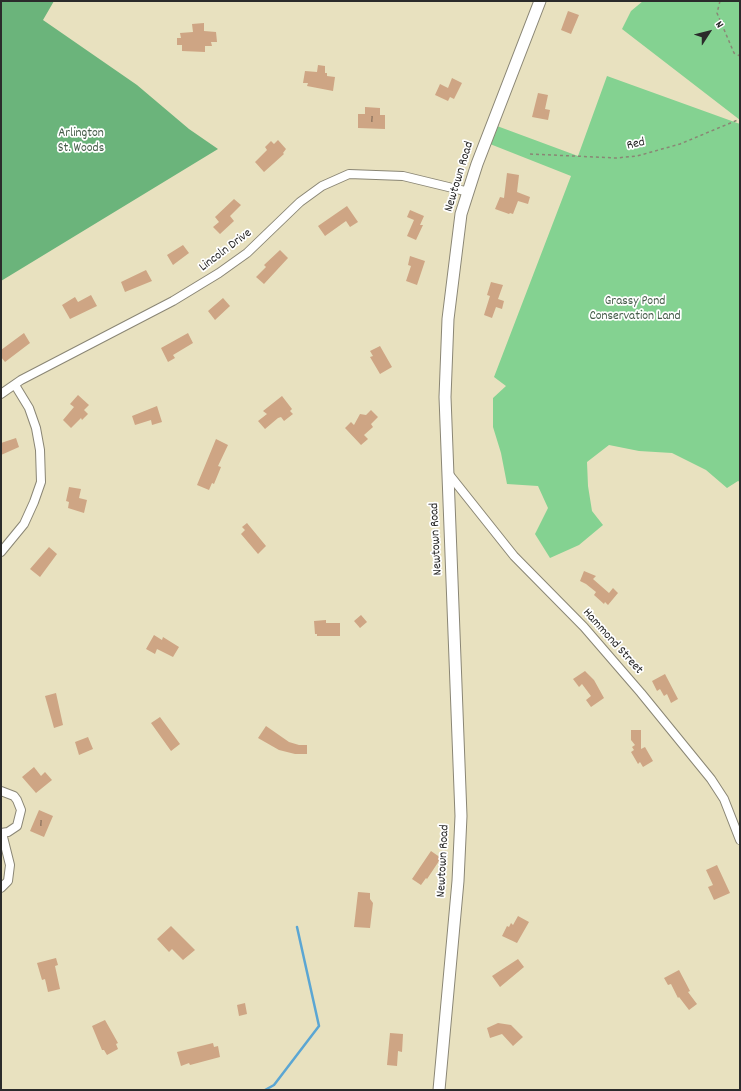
<!DOCTYPE html>
<style>
body{margin:0}
#map{position:relative;width:741px;height:1091px;overflow:hidden;background:#e8e1bf;font-family:Dekko,sans-serif}
canvas{display:block}
.frame{position:absolute;inset:0;border:2px solid #2b2b2b;pointer-events:none}
.north{position:absolute;left:689px;top:12px;width:40px;height:40px;-webkit-text-stroke:3px #fff;paint-order:stroke;rotate:54deg;font-size:11px;font-weight:700;line-height:16px;text-align:center;color:#2b2b2b}
.north::after{content:'';display:block;margin:auto;width:14px;height:18px;background:#2b2b2b;clip-path:polygon(50% 0,100% 100%,50% 72%,0 100%)}
</style>
<div id="map">
<canvas width="741" height="1091"></canvas>
<div class="frame"></div>
<div class="north">N</div>
</div>
<script>
const c = document.querySelector('canvas').getContext('2d');
c.lineJoin = 'round';
function fill(path, color) { c.fillStyle = color; c.fill(path, 'evenodd'); }
const poly = rows => new Path2D(rows.map(r => 'M' + r).join(''));
function stroke(path, color, width, dash) { c.strokeStyle = color; c.lineWidth = width; c.lineCap = dash ? 'butt' : 'round'; c.setLineDash(dash || []); c.stroke(path); }
function drawText(font, color, halo, rows, align = 'center') {
  c.font = font + ' Dekko,sans-serif'; c.lineWidth = 3.5; c.setLineDash([]); c.textBaseline = 'middle'; c.strokeStyle = halo; c.fillStyle = color; for (const [text, x, y, turn = 0] of rows) {
    c.save(); c.translate(x, y); c.rotate((+turn || 0) * Math.PI / 180); c.textAlign = isNaN(turn) ? turn : align; if (halo) c.strokeText(text, 0, 0); c.fillText(text, 0, 0); c.restore();
  }
}
const green = poly([
 [643,1,740,1,740,120,622,29,631,11],
 [607,76,740,124,740,482,738,481,727,488,706,470,672,453,639,451,609,445,587,462,588,486,592,511,603,525,579,545,550,558,535,534,548,508,538,486,507,484,501,453,493,427,493,398,506,386,494,377,571,176,490,144,497,126,578,156]
]);
const forest = poly([
 [1,1,54,1,43,20,137,85,189,129,218,149,1,281]
]);
const stream = poly([
 [265,1090,274,1085,319,1026,297,927]
]);
const building = poly([
 [568,11,579,15,571,34,561,30],
 [204,23,204,31,216,32,217,42,211,42,212,46,205,46,205,52,182,51,182,45,177,45,177,38,181,38,180,33,193,32,192,24],
 [318,65,325,66,325,73,327,73,327,76,335,77,333,91,307,86,308,83,303,83,305,71,317,72],
 [452,78,462,83,454,99,450,97,448,101,435,95,440,84,448,88],
 [538,93,548,95,545,109,550,110,548,120,532,117],
 [365,107,380,108,380,115,385,115,385,129,358,128,358,114,365,114],
 [278,140,286,149,283,153,284,154,264,172,255,162,267,150,265,147,271,141,274,144],
 [507,173,519,175,517,192,530,197,528,204,518,201,513,214,510,213,509,214,495,209,500,197,504,198],
 [234,199,241,205,230,216,234,221,220,234,213,227,219,222,215,217],
 [347,206,358,222,350,227,346,221,325,236,318,226],
 [410,210,424,216,420,225,423,225,416,240,407,236,414,220,407,217],
 [183,245,189,253,173,265,167,255],
 [280,250,288,258,264,284,256,277,266,267,264,265],
 [410,256,425,261,417,285,406,281,411,266,408,265],
 [146,270,152,281,125,292,121,282],
 [491,282,503,285,498,299,504,301,502,309,496,307,492,318,484,315,490,296,487,295],
 [91,295,97,306,70,319,62,305,75,297,78,302],
 [223,298,230,306,215,320,208,311],
 [24,333,30,343,5,362,1,357,1,350],
 [188,333,193,343,173,355,175,358,168,362,161,348],
 [380,346,392,367,380,374,370,357,373,356,370,351],
 [78,395,89,405,84,410,88,414,82,420,81,418,71,428,63,420,74,407,70,404],
 [282,396,292,409,290,411,293,414,284,421,281,417,278,418,265,429,258,421,267,414,263,411],
 [157,406,162,422,152,425,151,420,135,425,132,416],
 [371,410,378,417,371,424,373,427,364,435,368,439,361,445,345,428,351,422,354,425,360,414,366,415],
 [16,438,19,447,1,455,1,443],
 [216,439,228,445,218,466,221,467,214,484,212,483,209,490,197,485],
 [69,487,81,489,79,498,87,500,84,513,68,508,69,502,66,501],
 [247,523,266,546,258,554,241,534,245,530,242,527],
 [49,547,57,554,40,577,30,569],
 [584,571,596,576,593,579,609,593,613,588,618,593,608,605,605,602,604,604,594,595,596,592,586,584,580,581],
 [361,615,367,622,360,628,354,621],
 [326,620,326,623,340,623,340,636,317,636,317,634,315,634,314,621],
 [154,635,162,640,163,637,179,647,173,657,157,649,155,654,146,649],
 [585,671,594,680,604,698,591,707,586,700,591,696,582,684,579,687,573,679],
 [665,674,678,699,671,703,667,694,664,696,660,689,657,691,652,681],
 [56,693,63,725,54,728,45,696],
 [160,717,180,744,171,751,151,723],
 [266,726,289,742,299,745,307,745,307,754,295,754,279,750,258,738],
 [631,730,641,730,641,749,645,747,653,761,643,767,640,762,638,764,631,752,634,750,632,747,635,745,631,740],
 [88,737,93,749,79,755,75,742],
 [34,767,41,776,45,772,52,780,36,793,22,777],
 [39,810,53,816,44,837,30,831],
 [431,851,441,858,427,879,426,878,421,885,412,879],
 [717,865,730,893,714,900,708,887,713,885,706,870],
 [358,892,370,893,370,899,373,903,370,928,354,927],
 [518,916,529,922,517,943,502,936,507,926,509,927,511,923,513,925],
 [171,926,195,950,183,960,172,949,169,952,157,939],
 [56,958,58,965,55,966,60,989,48,992,45,979,42,980,37,963],
 [518,959,524,967,500,987,492,976],
 [679,970,690,991,688,992,697,1004,689,1010,679,997,678,998,671,984,668,985,664,978],
 [245,1003,247,1014,239,1016,237,1005],
 [105,1020,118,1043,116,1044,118,1049,107,1055,104,1050,102,1050,92,1026],
 [498,1023,511,1025,523,1037,513,1046,502,1034,490,1038,487,1028],
 [390,1033,403,1034,402,1052,398,1051,397,1066,387,1065],
 [213,1043,214,1047,218,1046,220,1057,190,1065,189,1063,181,1066,177,1052]
]);
const path = poly([
 [720,1,717,13,734,53,740,56],
 [530,154,616,158,637,156,680,144,740,119]
]);
const street = poly([
 [1,394,21,380,173,301,219,273,247,253,300,202,322,186,349,174,403,176,469,192],
 [448,473,514,556,584,627,641,693,711,779,724,799,740,840],
 [1,552,24,524,34,502,41,482,40,450,36,428,29,408,15,385],
 [1,791,14,796,17,800,21,810,17,826,8,832,1,833],
 [1,888,8,881,10,865,2,833]
]);
const secondary = poly([
 [439,1090,458,881,461,816,445,397,448,319,461,214,477,164,540,1]
]);
const numberNames = [
 ["1",372,120],
 ["1",41,824]
];
const parkNames = [
 ["Arlington",81,134],
 ["St. Woods",81,149],
 ["Grassy Pond",635,302],
 ["Conservation Land",635,317]
];
const streetNames = [
 ["Red",636,145,-12],
 ["Newtown Road",460,177,-73],
 ["Lincoln Drive",226,251,-37],
 ["Newtown Road",437,539,-93],
 ["Hammond Street",612,642,48],
 ["Newtown Road",444,861,-87]
];
fill(green, '#84d291');
fill(forest, '#6bb47b');
stroke(stream, '#5ba6d3', 2.5);
fill(building, '#cea584');
stroke(street, '#8a8675', 10);
stroke(secondary, '#8a8675', 13);
stroke(path, '#8a8675', 1.5, [3, 3]);
stroke(street, '#fff', 8);
stroke(secondary, '#fff', 11);
drawText('11px', '#544a41', null, numberNames);
drawText('13px', '#465d4a', '#fff', parkNames);
drawText('13px', '#2b2b2b', '#fff', streetNames);
</script>
